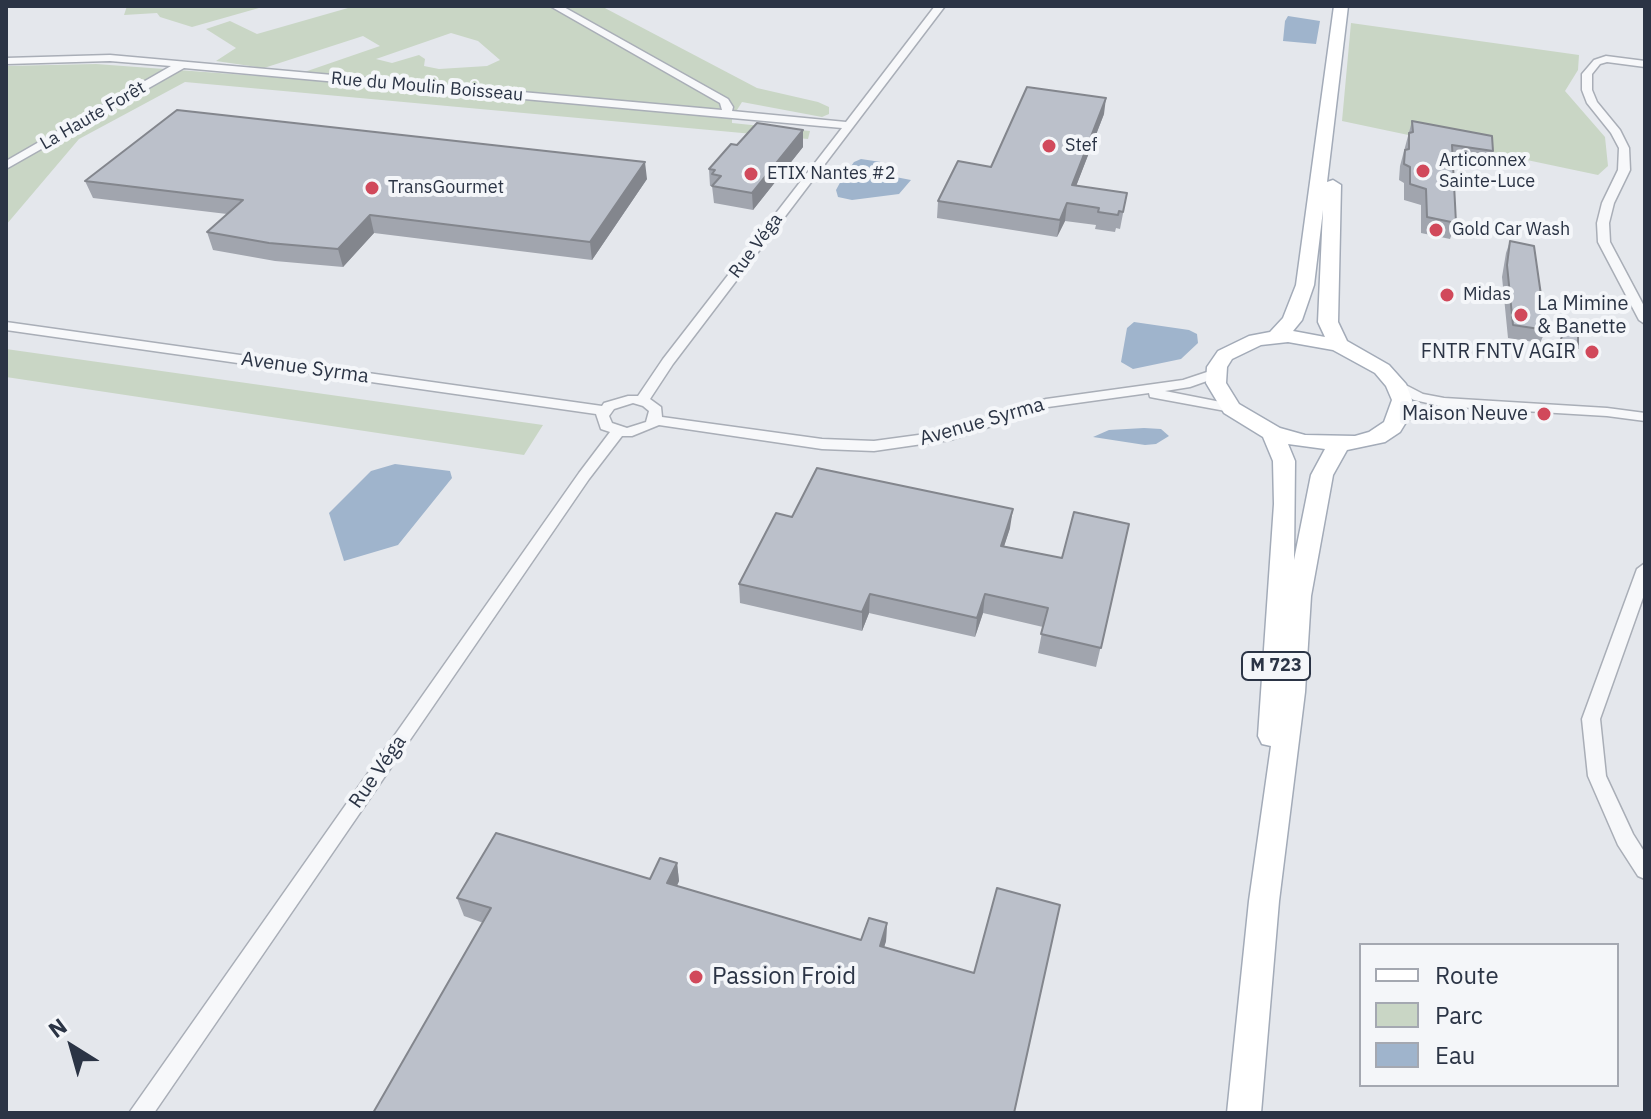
<!DOCTYPE html>
<meta charset="utf-8">
<style>
body{margin:0}
#map{position:relative;width:1651px;height:1119px;overflow:hidden;background:#e4e7ec;font-family:"IBM Plex Sans",sans-serif}
canvas{display:block}
.frame{position:absolute;inset:0;border:8px solid #2b3445;pointer-events:none}
.legend{position:absolute;left:1359px;top:943px;width:260px;height:144px;box-sizing:border-box;background:#f4f6f9;border:2px solid #a4a8b1;margin:0;padding:10px 14px;list-style:none;font-size:24px;color:#2b3445}
.legend li{display:flex;align-items:center;gap:16px;height:40px}
.legend b{width:40px;border:2px solid #a4a8b1}
.north{position:absolute;left:32px;top:1007px;width:80px;height:80px;-webkit-text-stroke:6px #f4f6f9;paint-order:stroke;rotate:323deg;font-size:22px;font-weight:700;line-height:32px;text-align:center;color:#2b3445}
.north::after{content:'';display:block;margin:auto;width:28px;height:36px;background:#2b3445;clip-path:polygon(50% 0,100% 100%,50% 72%,0 100%)}
</style>
<div id="map">
<canvas width="1651" height="1119"></canvas>
<div class="frame"></div>
<ul class="legend">
<li><b style="height:10px;background:#fff"></b>Route</li>
<li><b style="height:22px;background:#c9d6c5"></b>Parc</li>
<li><b style="height:22px;background:#9fb4cc"></b>Eau</li>
</ul>
<div class="north">N</div>
</div>
<script>
const c = document.querySelector('canvas').getContext('2d');
c.lineJoin = 'round';
function fill(path, color) { c.fillStyle = color; c.fill(path, 'evenodd'); }
const poly = rows => new Path2D(rows.map(r => 'M' + r).join(''));
function stroke(path, color, width, dash) { c.strokeStyle = color; c.lineWidth = width; c.lineCap = dash ? 'butt' : 'round'; c.setLineDash(dash || []); c.stroke(path); }
function drawText(font, color, halo, rows, align = 'center') {
  c.font = font + ' "IBM Plex Sans",sans-serif'; c.lineWidth = 8; c.setLineDash([]); c.textBaseline = 'middle'; c.strokeStyle = halo; c.fillStyle = color; for (const [text, x, y, turn = 0] of rows) {
    c.save(); c.translate(x, y); c.rotate((+turn || 0) * Math.PI / 180); c.textAlign = isNaN(turn) ? turn : align; if (halo) c.strokeText(text, 0, 0); c.fillText(text, 0, 0); c.restore();
  }
}
const green = poly([
 [127,6,266,6,192,27,160,17,157,13,124,15],
 [355,6,601,6,757,88,818,102,829,107,829,114,822,117,742,102,732,118,732,123,810,131,808,139,185,82,79,139,6,225,6,66,96,64,287,78,380,46,363,36,264,68,216,61,236,48,206,29,230,21,257,34],
 [451,33,478,41,500,60,487,66,439,69,424,66,425,59,419,55,392,63,376,59],
 [1351,23,1579,55,1578,70,1565,91,1605,137,1608,166,1598,175,1342,121],
 [6,349,543,425,524,455,6,377]
]);
const water = poly([
 [1288,16,1320,21,1316,44,1283,41,1285,21],
 [861,159,881,162,880,174,911,180,899,194,852,200,838,197,836,190,842,179,854,162],
 [1134,322,1189,330,1197,334,1198,343,1181,359,1133,369,1121,362,1127,328],
 [1144,428,1161,429,1169,436,1156,444,1145,445,1093,437,1109,430],
 [395,464,450,471,452,478,398,545,344,561,329,513,371,471]
]);
const street = poly([
 [550,6,562,6,728,99,733,107,732,111,846,122,935,6,945,6,673,364,650,399,661,407,662,417,822,439,874,441,948,431,1046,399,1183,380,1216,369,1223,373,1221,376,1190,387,1165,391,1231,404,1238,408,1231,412,1155,398,1150,397,1149,393,1048,407,950,440,874,451,822,449,659,425,632,436,622,436,589,479,154,1113,129,1113,579,473,610,432,601,429,596,414,6,330,6,322,602,406,604,403,628,396,638,396,663,359,842,128,184,68,6,169,6,161,171,66,110,61,6,64,6,58,110,55,722,110,720,103,550,6],
 [633,403,643,406,649,411,646,422,627,428,612,423,609,416,614,409,633,403],
 [1606,56,1645,61,1645,67,1607,62,1600,64,1592,74,1592,90,1597,102,1620,130,1629,148,1630,170,1614,203,1609,223,1610,242,1645,308,1645,324,1639,320,1598,242,1597,223,1602,203,1618,170,1619,148,1611,133,1587,103,1582,90,1582,74,1594,60,1606,56],
 [1396,380,1423,394,1444,398,1607,408,1645,413,1645,421,1607,416,1456,407,1455,412,1420,416,1396,424,1391,423,1389,420,1391,417,1418,408,1441,406,1414,400,1391,387,1389,384,1391,381,1396,380],
 [1645,563,1645,592,1600,719,1606,776,1633,834,1645,853,1645,879,1638,876,1618,845,1588,776,1582,719,1637,569,1645,563]
]);
const primary = poly([
 [1334,6,1348,6,1327,182,1333,180,1341,185,1338,322,1347,341,1389,365,1406,384,1412,400,1411,414,1400,432,1385,442,1347,450,1333,475,1311,596,1305,692,1279,901,1261,1113,1227,1113,1249,901,1271,746,1262,744,1258,736,1274,504,1273,461,1263,437,1224,413,1206,383,1207,367,1218,351,1249,336,1270,332,1283,318,1296,285,1334,6],
 [1323,210,1318,322,1325,337,1293,331,1302,320,1314,285,1323,210],
 [1288,342,1333,350,1375,373,1386,386,1392,400,1384,422,1369,432,1355,436,1305,435,1280,428,1239,404,1226,383,1227,367,1232,359,1261,345,1288,342],
 [1288,444,1325,449,1311,475,1294,560,1295,461,1288,444]
]);
const wall = poly([
 [1104,114,1076,186,1127,193,1120,229,1116,228,1115,232,1095,229,1096,225,1065,221,1057,237,937,218,938,201,991,167],
 [1412,121,1493,151,1487,167,1453,162,1456,223,1450,239,1421,233,1421,205,1404,200,1404,183,1399,180,1400,166],
 [803,130,803,147,753,210,714,203,712,186,710,186,709,169,737,145],
 [647,179,592,260,374,233,343,267,275,261,213,250,207,232,227,214,93,198,85,181],
 [1510,241,1546,330,1540,343,1508,338,1502,277,1506,253],
 [1565,329,1578,348,1574,357,1555,354],
 [792,517,1010,528,1004,546,1062,558,1129,524,1096,667,1038,653,1043,627,983,613,975,637,869,613,862,631,740,603,739,584],
 [677,863,679,881,677,886,861,940,887,923,886,941,884,947,1014,1113,464,916,457,898,650,879]
]);
const shadedWall = poly([
 [1106,98,1104,114,1070,202,1072,185],
 [803,130,803,147,753,210,752,193],
 [645,162,647,179,592,260,590,242],
 [1067,203,1065,221,1057,237,1060,220],
 [370,215,374,233,343,267,338,249],
 [1013,509,1010,528,998,565,1001,546],
 [870,594,869,613,862,631,862,612],
 [985,594,983,613,975,637,977,618],
 [677,863,679,881,669,902,667,883],
 [887,923,886,941,879,964,880,946]
]);
const building = poly([
 [1027,87,1106,98,1072,185,1127,193,1123,212,1119,211,1118,215,1098,212,1099,208,1067,203,1060,220,938,201,958,161,991,167,1027,87],
 [177,110,645,162,590,242,370,215,338,249,269,243,207,232,243,200,85,181,177,110],
 [1412,121,1492,136,1493,151,1452,145,1456,223,1427,217,1426,189,1410,184,1410,167,1404,164,1405,150,1409,149,1409,133,1413,132,1412,121],
 [757,123,803,130,752,193,712,186,721,176,712,174,715,170,709,169,731,144,737,145,757,123],
 [1510,241,1534,246,1546,330,1513,325,1507,265,1510,241],
 [1565,329,1578,332,1578,348,1559,344,1565,329],
 [817,468,1013,509,1001,546,1062,558,1074,512,1129,524,1101,648,1041,634,1048,608,985,594,977,618,870,594,862,612,739,584,776,513,792,517,817,468],
 [496,833,650,879,660,858,677,863,667,883,861,940,869,918,887,923,880,946,974,973,997,888,1060,905,1014,1113,373,1113,491,908,457,898,496,833]
]);
const markers = [
 [1049,146,8,"#d1495b"],
 [1423,171,8,"#d1495b"],
 [751,174,8,"#d1495b"],
 [372,188,8,"#d1495b"],
 [1436,230,8,"#d1495b"],
 [1447,295,8,"#d1495b"],
 [1521,315,8,"#d1495b"],
 [1592,352,8,"#d1495b"],
 [1544,414,8,"#d1495b"],
 [696,977,8,"#d1495b"]
];
const farStreetnames = [
 ["Rue du Moulin Boisseau",427,87,5],
 ["La Haute Forêt",93,116,-30],
 ["Rue Véga",756,246,-53]
];
const farPoinames = [
 ["Stef",1065,146],
 ["Articonnex",1439,161],
 ["Sainte-Luce",1439,182],
 ["ETIX Nantes #2",767,174],
 ["TransGourmet",388,188],
 ["Gold Car Wash",1452,230],
 ["Midas",1463,295]
];
const shields = [
 [1276,666,68]
];
const shieldNames = [
 ["M 723",1276,666]
];
const poiNames = [
 ["La Mimine",1537,304,"left"],
 ["& Banette",1537,327,"left"],
 ["FNTR FNTV AGIR",1576,352],
 ["Maison Neuve",1528,414]
];
const streetNames = [
 ["Avenue Syrma",305,368,8],
 ["Avenue Syrma",982,422,-16],
 ["Rue Véga",378,772,-55]
];
const nearPoinames = [
 ["Passion Froid",712,977]
];
fill(green, '#c9d6c5');
fill(water, '#9fb4cc');
stroke(street, '#a9aeb7', 3);
stroke(primary, '#a3abb8', 3);
fill(street, '#f7f8fa');
fill(primary, '#fff');
fill(wall, '#a1a5ae');
fill(shadedWall, '#83868d');
fill(building, '#bbc0ca');
stroke(building, '#83868d', 2);
for (const [x, y, r, color] of markers) { const dot = new Path2D(); dot.arc(x, y, r, 0, 2 * Math.PI); c.fillStyle = color; c.fill(dot); stroke(dot, '#f4f6f9', 3); }
drawText('18px', '#2b3445', '#f4f6f9', farStreetnames);
drawText('18px', '#2b3445', '#f4f6f9', farPoinames, 'left');
for (const [x, y, w] of shields) { const box = new Path2D(); box.roundRect(x - w / 2, y - 14, w, 28, 6); c.fillStyle = '#f4f6f9'; c.fill(box); stroke(box, '#2b3445', 2); }
drawText('bold 18px', '#2b3445', null, shieldNames);
drawText('20px', '#2b3445', '#f4f6f9', poiNames, 'right');
drawText('20px', '#2b3445', '#f4f6f9', streetNames);
drawText('24px', '#2b3445', '#f4f6f9', nearPoinames, 'left');
</script>
